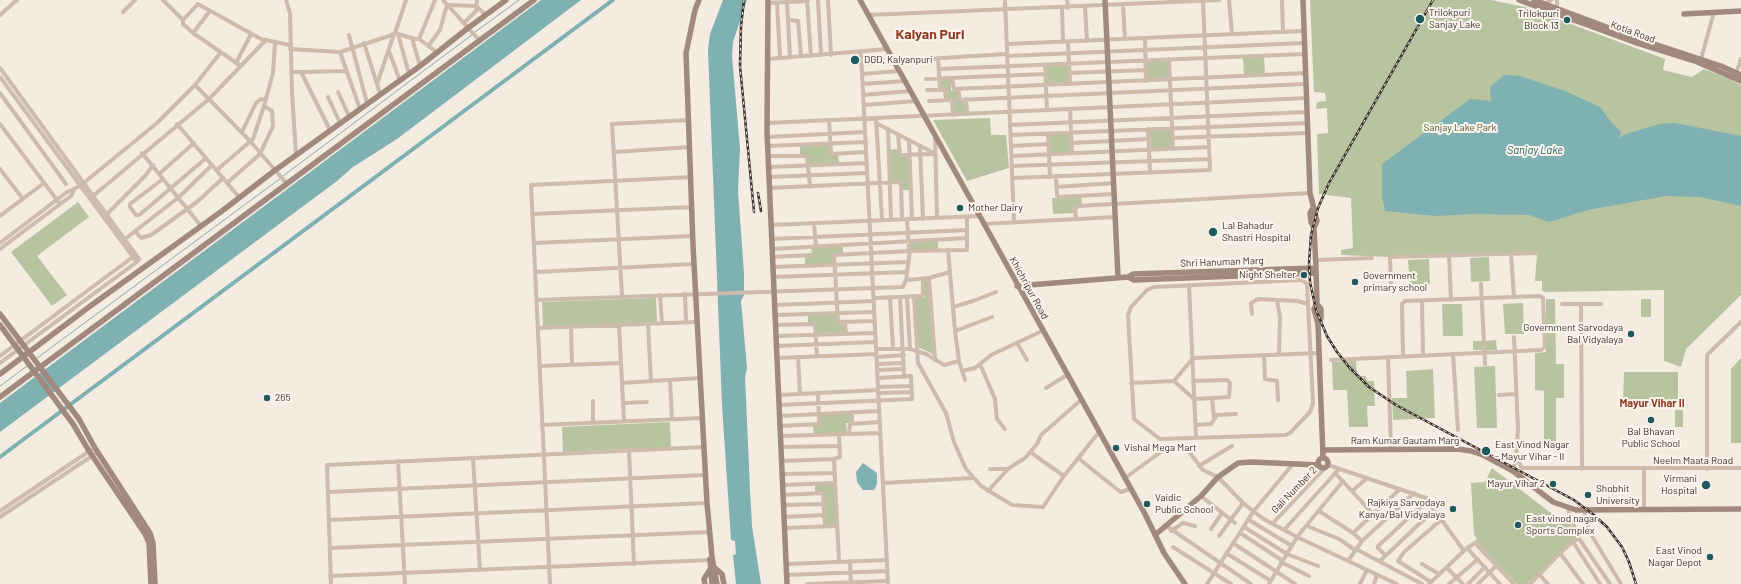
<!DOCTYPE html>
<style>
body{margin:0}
canvas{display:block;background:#f4ebe1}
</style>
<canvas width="1741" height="584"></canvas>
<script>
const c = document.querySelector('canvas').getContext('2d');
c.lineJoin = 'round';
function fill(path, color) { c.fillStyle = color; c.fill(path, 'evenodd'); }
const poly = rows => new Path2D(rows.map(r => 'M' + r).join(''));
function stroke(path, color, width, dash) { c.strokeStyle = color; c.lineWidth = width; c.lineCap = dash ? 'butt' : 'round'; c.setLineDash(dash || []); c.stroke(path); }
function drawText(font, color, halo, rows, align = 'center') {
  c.font = font + ' Barlow,sans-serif'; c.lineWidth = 4; c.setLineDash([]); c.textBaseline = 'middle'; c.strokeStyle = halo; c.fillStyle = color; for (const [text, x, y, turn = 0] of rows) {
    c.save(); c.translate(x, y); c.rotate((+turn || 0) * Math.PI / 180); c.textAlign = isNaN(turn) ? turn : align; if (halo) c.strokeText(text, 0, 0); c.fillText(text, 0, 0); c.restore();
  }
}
const green = poly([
 [1310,0,1491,0,1525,7,1665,59,1663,70,1692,77,1704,69,1730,79,1741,85,1741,295,1686,349,1681,367,1664,361,1664,290,1546,292,1542,291,1542,281,1535,281,1537,253,1390,257,1341,255,1341,250,1353,248,1351,198,1319,194,1317,134,1328,133,1327,108,1316,109,1317,102,1326,101,1325,93,1314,92],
 [1264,56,1265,75,1244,76,1243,57],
 [1168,61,1169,79,1147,80,1147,62],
 [1046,65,1068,65,1068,83,1047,84],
 [940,80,951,80,951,91,957,91,958,101,965,101,965,112,954,113,953,99,947,99,946,88,941,89],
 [990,118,991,135,1006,135,1009,168,967,181,933,120],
 [1171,129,1172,148,1151,149,1149,130],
 [1070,133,1071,152,1050,153,1049,134],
 [829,145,829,154,838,154,839,163,809,164,808,154,800,154,800,146],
 [898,149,898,156,909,156,910,190,901,190,901,181,891,182,889,150],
 [1081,197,1082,205,1074,206,1074,213,1053,214,1052,198],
 [78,202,89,217,37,256,67,295,52,306,11,252],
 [909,241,938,241,938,250,909,251],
 [843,244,843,253,834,254,834,264,805,265,805,256,812,256,811,245],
 [1489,257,1490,281,1471,282,1470,258],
 [1429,259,1430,284,1410,285,1408,260],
 [924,280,928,280,933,354,918,347,915,298,925,297],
 [656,298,657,322,543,326,542,302],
 [1546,299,1555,299,1556,364,1564,364,1564,398,1556,398,1556,446,1544,446,1544,391,1535,390,1535,353,1546,352],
 [1641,299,1651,299,1651,317,1641,317],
 [1523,303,1524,334,1505,334,1503,304],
 [1442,304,1462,304,1463,336,1443,336],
 [808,315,836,315,837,324,844,324,845,332,816,333,816,323,808,323],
 [1496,340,1497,350,1486,350,1485,341],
 [1473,341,1482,341,1482,350,1473,350],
 [1741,358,1741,443,1731,443,1731,369],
 [1356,361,1357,376,1366,376,1367,381,1374,381,1375,406,1367,406,1368,427,1349,427,1347,390,1333,390,1332,362],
 [1495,366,1497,428,1477,428,1474,367],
 [1433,369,1435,418,1393,420,1392,398,1407,398,1406,371],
 [1624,372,1678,372,1678,405,1623,405],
 [1675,410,1683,410,1683,427,1675,427],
 [851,414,851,423,846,423,847,433,814,434,813,426,820,426,820,415],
 [670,422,671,447,563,452,562,427],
 [1492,468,1556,517,1571,523,1572,530,1578,541,1556,556,1527,584,1517,584,1475,540,1477,539,1474,535,1471,483,1485,482],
 [835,484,836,524,825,525,824,492,815,493,815,485]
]);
const water = poly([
 [541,0,581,0,397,139,353,167,337,181,0,432,0,403],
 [723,0,747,0,733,42,732,56,740,149,738,191,744,273,744,295,741,301,747,368,745,377,750,489,752,526,761,584,736,584,733,555,736,554,735,541,731,540,722,405,708,50,710,34],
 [1504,75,1520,76,1565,91,1600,107,1611,122,1621,132,1620,138,1626,134,1660,124,1675,123,1741,136,1741,206,1700,197,1666,196,1588,210,1549,222,1529,215,1474,214,1436,216,1385,211,1382,196,1382,164,1470,99,1491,101,1490,87],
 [863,463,877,473,877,484,874,490,863,490,857,482,856,472]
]);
const stream = poly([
 [475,32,519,0],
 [283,176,473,34],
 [37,358,281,178],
 [0,386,27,366]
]);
const canal = poly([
 [0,457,613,0]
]);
const street = poly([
 [163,0,183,20],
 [286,0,290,13,292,93,296,155],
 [443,0,480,41],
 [807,0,811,56],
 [818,0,821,55],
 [828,0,831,55],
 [1005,0,1014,222],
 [1067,0,1068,8],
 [1229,0,1232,34],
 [1282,0,1283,32],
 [1557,0,1557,9],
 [787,2,790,57],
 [767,3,808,1],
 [777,3,780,58],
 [1545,4,1551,0],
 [1123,5,1125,39],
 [1085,7,1087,41],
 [1062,8,1063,42],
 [123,12,135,0],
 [0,15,17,0],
 [869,15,1219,0],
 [788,20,798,21,801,56],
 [464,23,476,11,477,0],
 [193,33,210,11],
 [396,33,398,34,409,74],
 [398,34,415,39,419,39,438,53],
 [349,35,367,103],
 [412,38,420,66],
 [1145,38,1146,81],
 [419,39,435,0],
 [1068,42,1070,84],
 [364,43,377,84],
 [1007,44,1303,31],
 [429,45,440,30,447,5,476,6,486,15],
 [290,49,340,52,389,36,395,33,406,0],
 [389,51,400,81],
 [340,52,360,109],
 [861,53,888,584],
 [1007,56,1303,43],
 [938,58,940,90],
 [768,59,887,49],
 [1169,59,1173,149],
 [1701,59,1714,12],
 [236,63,251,34],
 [861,63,1007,54],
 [1045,65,1047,110],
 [241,66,193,33,183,24,183,20,198,4,261,39,290,45],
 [0,68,139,259],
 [939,69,1304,54],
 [291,72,301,72,330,130],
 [301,72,346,71],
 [1069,73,1146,70],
 [862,74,899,71],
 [1736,74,1741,59],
 [0,77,136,261,139,259],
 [952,78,954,89,1305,73],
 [926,79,1045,74],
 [863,84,905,81],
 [195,85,251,142,287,184],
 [958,89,960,100,1305,84],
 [927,90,945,90,946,100],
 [338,92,349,116],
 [0,93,66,184],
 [380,94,377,84,394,34],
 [863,95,910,91],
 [328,97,340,123],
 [966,99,967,114],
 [929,101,952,100,953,115],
 [864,105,916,101],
 [1070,109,1072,153],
 [876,118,882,220],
 [829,120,831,154,866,152],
 [767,123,1306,98],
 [876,123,934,153],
 [0,124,60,204],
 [177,124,239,197],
 [1010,125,1307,112],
 [888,129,891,220],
 [1148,129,1150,172],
 [242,132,256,103,261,99,266,100],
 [1048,134,1050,177],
 [898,135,900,155,934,154],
 [935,135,937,218],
 [1011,135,1307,123],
 [767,137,865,132],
 [1172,138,1308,133],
 [909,141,912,219],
 [1071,143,1149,139],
 [767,146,866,142],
 [920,146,923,219],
 [1011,146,1049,144],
 [614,152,690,147],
 [142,153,201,226],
 [768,156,807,156,810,187],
 [1012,156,1209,147],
 [1012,166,1210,159],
 [768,167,867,163],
 [0,169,23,199],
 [217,170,253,139,264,106],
 [159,174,194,143],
 [1056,176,1057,195,1059,197,1114,194],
 [769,177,867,173],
 [1013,178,1210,170,1203,0],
 [163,179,130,204,130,207,136,215,139,215,144,211,206,158],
 [227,183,260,154,273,126,272,111,264,106,273,73,275,43],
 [1056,187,1114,183],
 [769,188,899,182,901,184,902,219],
 [93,196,209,99,265,41],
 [107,214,145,176,153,165],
 [532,214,692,207],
 [0,216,44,183],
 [907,219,909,251],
 [1076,219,1075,209,1078,206,1310,193],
 [814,223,816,247],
 [983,224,1115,217],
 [771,225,979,216],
 [135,231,141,238,151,235,197,202,223,178],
 [125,239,179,197,212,165],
 [771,239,967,230],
 [0,243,67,192,80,186,157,123,195,85,221,52],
 [534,243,693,236],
 [0,249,71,196,74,190],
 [772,249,967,238],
 [948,250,955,331,959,361,965,380],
 [1511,254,1514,297],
 [1449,256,1451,300],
 [772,257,811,255],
 [1316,260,1372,258],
 [773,267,909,262],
 [535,272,694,264],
 [773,277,907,272],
 [929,278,935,359],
 [906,280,929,278,950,272],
 [1302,280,1307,284,1313,403,1310,412,1290,433,1286,435,1160,439,1134,419,1128,315,1131,307,1147,290,1154,287,1302,280],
 [1481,284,1485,364],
 [1189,285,1196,437],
 [1391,289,1390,257,1537,253],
 [685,294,686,322],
 [660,295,662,323],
 [622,296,612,124,689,120],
 [914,296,918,363,946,413,954,442,966,469,981,486,1012,505,1043,507,1064,476,1099,432],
 [890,297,893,348],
 [900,297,904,377],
 [907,297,910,349],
 [874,298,922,296,923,294,923,279],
 [536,300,903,287,906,280,910,251,967,250,967,217],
 [1277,300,1280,317,1279,354],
 [1422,301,1423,355],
 [1562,304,1601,304],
 [1581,304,1582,469],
 [775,305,874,301],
 [953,307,973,301,996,292],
 [1252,314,1251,303,1258,299,1297,301,1308,304],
 [775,315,874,312],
 [875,321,838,322,834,255,910,251],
 [845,323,846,334],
 [648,324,651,381],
 [619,325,624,421],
 [775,325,815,324,817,356],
 [571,326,572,365],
 [538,328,697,322],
 [955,331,992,317],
 [776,336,875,333],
 [1514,337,1518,429,1516,457,1522,468,1741,468],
 [1017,343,1027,360],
 [776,346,876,342],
 [876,349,910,349,926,354,944,365,959,361],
 [1453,354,1458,430],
 [1264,355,1265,379,1277,381,1278,400],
 [0,356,134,256],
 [798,357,800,394],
 [877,357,904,355],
 [1388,357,1391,449],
 [777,358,876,354],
 [1331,360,1541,350,1545,347,1543,298,1540,296,1405,301,1402,304,1403,356],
 [0,363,138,261],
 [877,364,904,363],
 [980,364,995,399,997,419,1005,429],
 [539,366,621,363],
 [877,370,904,369],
 [962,371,975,368,991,355,1042,331],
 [670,380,672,419],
 [1194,381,1227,380,1230,383,1229,397,1195,399],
 [622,383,700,378],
 [1131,383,1174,381],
 [878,387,912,386],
 [1046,388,1067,375],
 [878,393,912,392],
 [779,395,878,390],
 [1499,395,1516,394],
 [1212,398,1214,418],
 [1195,400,1174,381,1193,358,1319,353],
 [593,401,593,423],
 [623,403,647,402],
 [779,405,912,399,911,376,878,378],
 [852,412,852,423],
 [780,416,879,411],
 [542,425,702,418],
 [1196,425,1211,424,1217,415,1236,414],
 [780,426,819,424,818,393],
 [849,434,850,424,880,422],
 [781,436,880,433],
 [781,447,840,446],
 [1187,449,1203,470,1218,477,1243,503,1262,518,1297,537,1397,584],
 [629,451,634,564],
 [1030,452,1064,476],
 [473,458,480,570],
 [1078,458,1118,490,1121,492,1130,489],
 [834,459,840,457,839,435],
 [398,461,405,584],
 [782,461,834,459,839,562],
 [1328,465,1426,498,1464,551],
 [1199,466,1232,446],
 [990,469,1008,469],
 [1644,469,1644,510],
 [1707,469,1707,355,1741,322],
 [1513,471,1516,457],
 [1335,473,1373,514],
 [782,474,835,473],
 [1125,478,1169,446],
 [883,483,972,478],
 [783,485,835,483],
 [988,491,1008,469,1025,458,1037,444,1041,435,1081,400],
 [1352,491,1367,478],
 [328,492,705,475],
 [783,495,823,493,825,526],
 [1201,496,1235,523],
 [784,505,824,504],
 [1567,507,1578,537,1560,553,1583,584],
 [1584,510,1589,531,1621,584],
 [0,511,91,450],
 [1319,511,1353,533,1400,489],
 [0,517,98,452],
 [784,517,824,515],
 [329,520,707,503],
 [1249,520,1292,546],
 [1273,523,1326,467],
 [1165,525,1251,584],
 [1307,526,1339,539,1355,550],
 [1244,527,1287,554,1318,566],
 [785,528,837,526],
 [1211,529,1222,513],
 [1284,530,1339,469],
 [1171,531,1183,523,1195,526],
 [1240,533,1283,561],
 [1353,533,1362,541],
 [1219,536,1243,503],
 [1578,537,1610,584],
 [1573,542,1600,584],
 [1233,543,1295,584],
 [1173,547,1231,584],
 [330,548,710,532],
 [1467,548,1500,584],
 [1356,549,1422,584],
 [1226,553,1271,581],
 [1385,555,1378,548,1378,546,1428,500],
 [850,561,851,584],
 [1348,561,1362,541,1414,493],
 [1380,561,1435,509],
 [1281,562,1309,576],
 [786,564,887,560],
 [1422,564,1439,574],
 [1447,568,1463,584],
 [1539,574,1548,584],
 [787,575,887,571],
 [330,576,711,560],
 [1431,582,1398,561,1404,552,1442,519],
 [331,584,327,465,704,447],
 [550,584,531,185,691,177],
 [807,584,888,581],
 [1207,584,1253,512,1293,464],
 [1269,584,1297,537,1343,481],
 [1360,584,1367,570],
 [1374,584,1377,575],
 [1429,584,1467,548,1475,543,1514,584],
 [1449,584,1478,559],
 [1468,584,1485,567],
 [1478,584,1497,565],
 [1530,584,1560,553]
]);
const secondary = poly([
 [699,0,695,10,686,53,693,245,707,503,712,557,717,584],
 [768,0,767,132,787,584],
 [860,0,1145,514,1164,553,1185,584],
 [1105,0,1118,277],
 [1303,0,1310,193,1317,221,1314,228],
 [1519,0,1634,42,1695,61,1741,81],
 [1534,0,1636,38,1721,66,1741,75],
 [1684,14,1741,11],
 [1313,208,1310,213,1311,222,1314,228,1316,268,1317,304,1314,309,1318,324,1323,457],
 [1128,277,1134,280,1316,273],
 [1017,286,1128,277,1133,274,1316,268],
 [1317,304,1321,309,1321,318,1318,324],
 [0,314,79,419,95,448,150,533,153,543,155,584],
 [0,325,73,424,89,451,145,534,149,543,151,584],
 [0,374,89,307,222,211,274,171,420,66,468,28,506,0],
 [0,397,534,0],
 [1324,450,1458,449,1471,451,1483,455,1513,471,1553,502,1576,510,1741,509],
 '1318 463a5 5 0 1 1 10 0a5 5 0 1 1-10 0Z',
 [1155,535,1201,496,1218,477,1238,463,1251,462,1319,465],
 [710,559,712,584],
 [715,568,722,574,724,584],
 [705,584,704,579,711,568]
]);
const rail = poly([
 [744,0,741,26,740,66,754,212],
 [1433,0,1329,183,1318,208,1311,235,1309,263,1310,282,1316,310,1327,336,1337,352,1349,367,1369,387,1396,405,1574,500,1594,515,1607,527,1622,547,1629,562,1636,584],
 [758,193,761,211]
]);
const markers = [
 [1420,19,5,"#1f5a5e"],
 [1567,20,4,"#1f5a5e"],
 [855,60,5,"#1f5a5e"],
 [960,208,4,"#1f5a5e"],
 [1213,232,5,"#1f5a5e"],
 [1304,275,4,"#1f5a5e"],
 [1355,282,4,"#1f5a5e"],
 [1631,334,4,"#1f5a5e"],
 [267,398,4,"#1f5a5e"],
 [1651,420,4,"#1f5a5e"],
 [1116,448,4,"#1f5a5e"],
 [1486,451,5,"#1f5a5e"],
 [1553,484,4,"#1f5a5e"],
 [1706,485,5,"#1f5a5e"],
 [1588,495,4,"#1f5a5e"],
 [1147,504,4,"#1f5a5e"],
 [1453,509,4,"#1f5a5e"],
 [1518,525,4,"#1f5a5e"],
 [1710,557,4,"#1f5a5e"]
];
const poiNames = [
 ["Trilokpuri",1429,13],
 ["Sanjay Lake",1429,25],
 ["Trilokpuri",1559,14,"right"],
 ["Block 13",1559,26,"right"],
 ["DGD, Kalyanpuri",864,60],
 ["Mother Dairy",968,208],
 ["Lal Bahadur",1222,226],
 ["Shastri Hospital",1222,238],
 ["Night Shelter",1296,275,"right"],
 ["Government",1363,276],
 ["primary school",1363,288],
 ["Government Sarvodaya",1623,328,"right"],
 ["Bal Vidyalaya",1623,340,"right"],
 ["265",275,398],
 ["Bal Bhavan",1651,432,"center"],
 ["Public School",1651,444,"center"],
 ["East Vinod Nagar",1495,445],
 ["- Mayur Vihar - II",1495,457],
 ["Vishal Mega Mart",1124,448],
 ["Virmani",1697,479,"right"],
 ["Hospital",1697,491,"right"],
 ["Mayur Vihar 2",1545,484,"right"],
 ["Shobhit",1596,489],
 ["University",1596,501],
 ["Vaidic",1155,498],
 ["Public School",1155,510],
 ["Rajkiya Sarvodaya",1445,503,"right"],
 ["Kanya/Bal Vidyalaya",1445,515,"right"],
 ["East vinod nagar",1526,519],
 ["Sports Complex",1526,531],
 ["East Vinod",1702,551,"right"],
 ["Nagar Depot",1702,563,"right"]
];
const streetNames = [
 ["Kotla Road",1633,32,20],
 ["Shri Hanuman Marg",1222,262,-2],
 ["Khichripur Road",1029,288,61],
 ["Ram Kumar Gautam Marg",1405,441],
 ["Neelm Maata Road",1693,461],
 ["Gali Number 2",1294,490,-46]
];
const parkNames = [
 ["Sanjay Lake Park",1460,128]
];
const waterNames = [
 ["Sanjay Lake",1535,150]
];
const neighbourhoodNames = [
 ["Mayur Vihar II",1652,403]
];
const districtNames = [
 ["Kalyan Puri",930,34]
];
fill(green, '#b8c4a0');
fill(water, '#7fb0b2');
stroke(stream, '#7fb0b2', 1);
stroke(canal, '#7fb0b2', 4);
stroke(street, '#cdbbac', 4);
stroke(secondary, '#a18a7d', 5.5);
stroke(rail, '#3b302b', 2.5);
stroke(rail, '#fbf5ee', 1, [3]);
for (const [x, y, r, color] of markers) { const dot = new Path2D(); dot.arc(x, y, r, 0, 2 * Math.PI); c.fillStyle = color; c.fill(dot); stroke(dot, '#fbf5ee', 1.5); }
drawText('10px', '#3b302b', '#fbf5ee', poiNames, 'left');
drawText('10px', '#3b302b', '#fbf5ee', streetNames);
drawText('10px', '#4a5a2e', '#fbf5ee', parkNames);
drawText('italic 11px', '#1f5a5e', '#fbf5ee', waterNames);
drawText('bold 11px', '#8c3b22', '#fbf5ee', neighbourhoodNames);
drawText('bold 14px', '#8c3b22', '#fbf5ee', districtNames);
</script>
